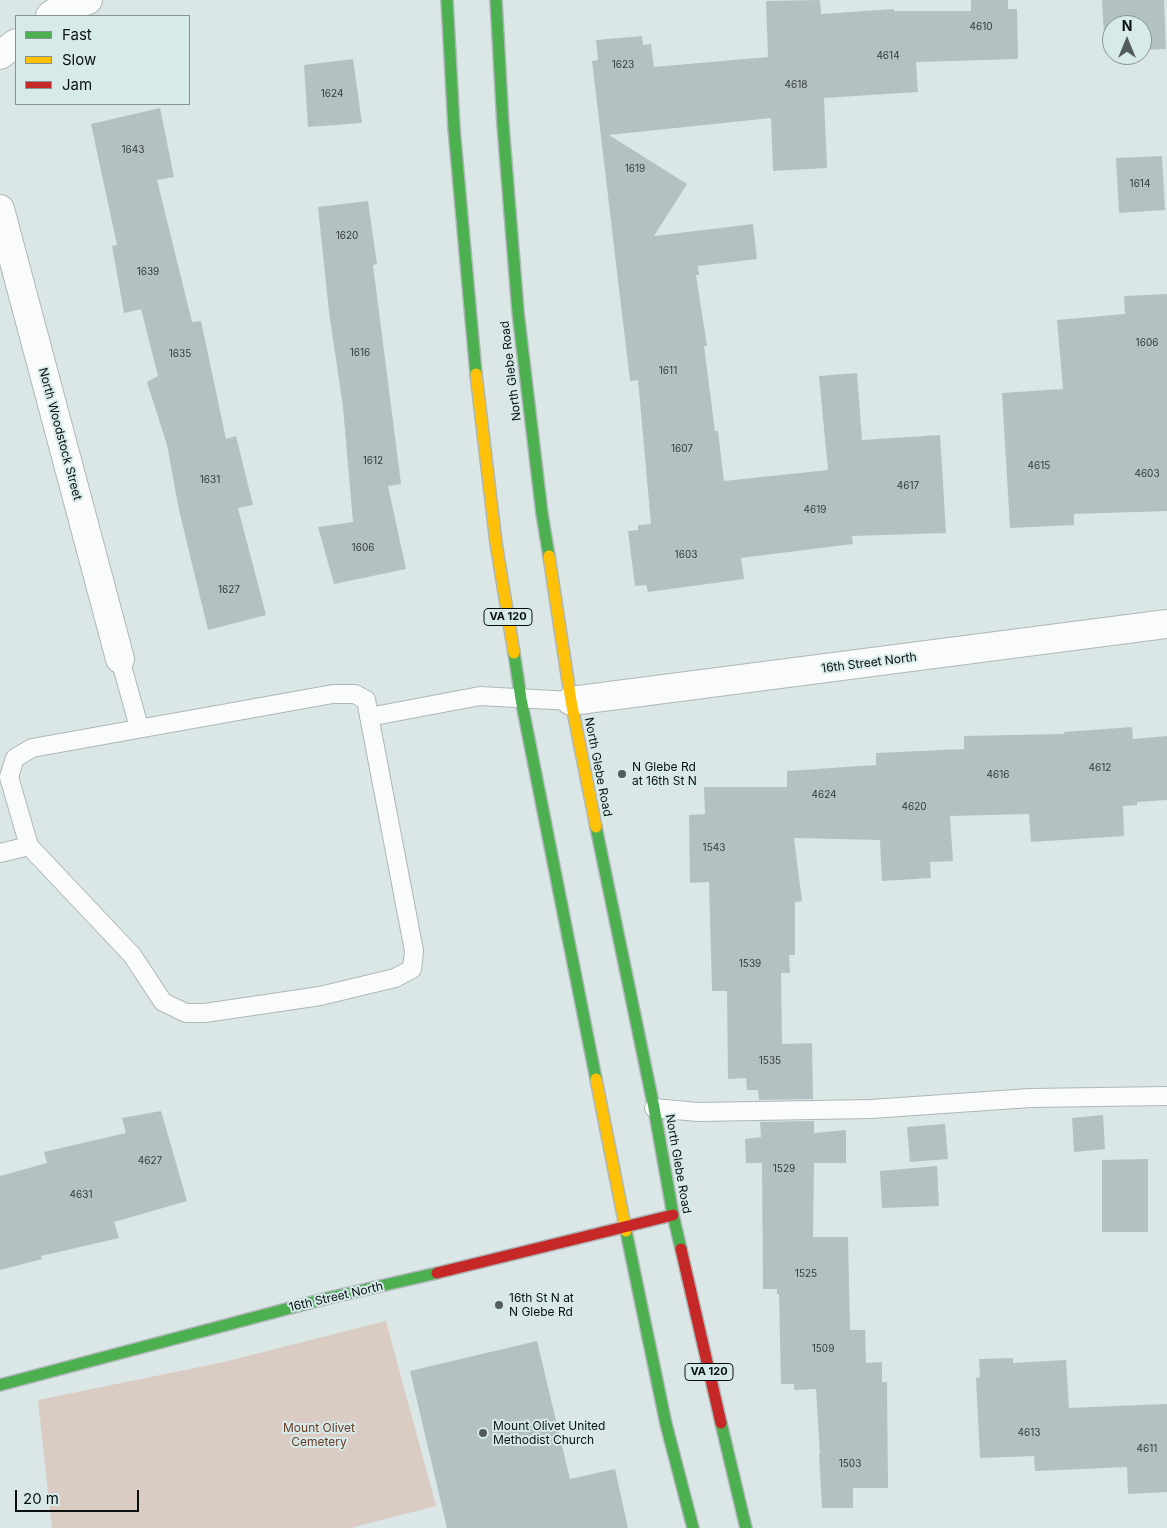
<!DOCTYPE html>
<style>
body{margin:0}
#map{position:relative;width:1167px;height:1528px;overflow:hidden;background:#dbe6e6;font-family:Inter,sans-serif}
canvas{display:block}
.legend{position:absolute;left:15px;top:15px;width:175px;height:90px;box-sizing:border-box;background:#d7eaea;border:1px solid #859393;margin:0;padding:6px 9px;list-style:none;font-size:15px;color:#0a1010}
.legend li{display:flex;align-items:center;gap:10px;height:25px}
.legend b{width:25px;border:1px solid #859393}
.north{position:absolute;left:1102px;top:15px;width:50px;height:50px;box-sizing:border-box;background:#d7eaea;border:1px solid #859393;border-radius:50%;rotate:0deg;font-size:14px;font-weight:700;line-height:20px;text-align:center;color:#0a1010}
.north::after{content:'';display:block;margin:auto;width:18px;height:22px;background:#535b5b;clip-path:polygon(50% 0,100% 100%,50% 72%,0 100%)}
.scale{position:absolute;left:15px;top:1490px;width:124px;height:22px;box-sizing:border-box;border:2px solid #0a1010;border-top:0;padding-left:6px;font-size:15px;line-height:18px;white-space:nowrap;color:#0a1010;-webkit-text-stroke:4px #d7eaea;paint-order:stroke}
</style>
<div id="map">
<canvas width="1167" height="1528"></canvas>
<ul class="legend">
<li><b style="height:6px;background:#4caf50"></b>Fast</li>
<li><b style="height:6px;background:#ffc107"></b>Slow</li>
<li><b style="height:6px;background:#c62828"></b>Jam</li>
</ul>
<div class="north">N</div>
<div class="scale">20 m</div>
</div>
<script>
const c = document.querySelector('canvas').getContext('2d');
c.lineJoin = 'round';
function fill(path, color) { c.fillStyle = color; c.fill(path, 'evenodd'); }
const poly = rows => new Path2D(rows.map(r => 'M' + r).join(''));
function stroke(path, color, width, dash) { c.strokeStyle = color; c.lineWidth = width; c.lineCap = dash ? 'butt' : 'round'; c.setLineDash(dash || []); c.stroke(path); }
function drawText(font, color, halo, rows, align = 'center') {
  c.font = font + ' Inter,sans-serif'; c.lineWidth = 4; c.setLineDash([]); c.textBaseline = 'middle'; c.strokeStyle = halo; c.fillStyle = color; for (const [text, x, y, turn = 0] of rows) {
    c.save(); c.translate(x, y); c.rotate((+turn || 0) * Math.PI / 180); c.textAlign = isNaN(turn) ? turn : align; if (halo) c.strokeText(text, 0, 0); c.fillText(text, 0, 0); c.restore();
  }
}
const green = poly([
 [386,1321,436,1506,354,1527,354,1528,52,1528,38,1400,224,1362]
]);
const building = poly([
 [820,0,821,14,894,9,894,11,971,11,971,0,1008,0,1008,9,1017,9,1018,59,916,62,918,92,824,98,827,168,773,171,771,118,609,135,687,184,654,236,753,224,757,259,698,266,699,275,696,275,707,346,704,346,715,431,718,431,724,481,828,470,819,376,857,373,862,440,940,435,946,533,852,536,853,544,741,558,744,579,648,592,646,585,635,586,628,531,638,530,638,525,651,524,638,380,630,381,592,61,598,60,596,40,642,36,643,45,651,44,654,67,768,57,766,1],
 [1102,0,1164,0,1166,49,1142,50,1142,25,1112,25,1112,52,1105,53],
 [353,59,362,123,308,127,304,65],
 [160,108,174,177,157,180,192,322,201,321,226,439,236,436,253,505,238,508,266,615,208,630,179,510,167,445,147,382,158,376,141,309,124,313,112,246,117,245,91,124],
 [1162,156,1165,210,1119,213,1116,158],
 [368,201,377,264,373,265,401,484,388,486,406,569,334,584,318,527,353,522,343,407,329,312,318,207],
 [1167,294,1167,511,1074,514,1074,525,1010,528,1002,393,1063,389,1057,320,1125,314,1124,296],
 [1132,727,1133,739,1167,736,1167,800,1137,802,1137,805,1123,806,1124,836,1031,842,1029,814,950,816,953,861,930,862,931,878,882,881,880,840,794,838,802,901,795,902,795,955,789,955,790,973,781,973,782,1044,812,1043,813,1099,759,1100,758,1090,747,1090,746,1078,728,1079,727,991,712,991,709,882,690,883,689,815,705,814,704,787,787,787,787,771,876,765,876,753,964,749,964,736,1064,734,1064,732],
 [161,1111,187,1201,114,1222,119,1238,41,1256,42,1259,0,1270,0,1176,47,1163,44,1152,126,1133,122,1118],
 [1103,1115,1105,1149,1074,1152,1072,1118],
 [814,1121,814,1133,846,1130,846,1163,814,1163,813,1237,848,1237,850,1330,865,1330,866,1363,882,1362,882,1382,887,1382,888,1488,853,1488,853,1508,822,1508,819,1454,820,1454,816,1389,794,1390,794,1384,781,1384,779,1294,777,1294,777,1289,763,1289,762,1163,746,1163,745,1139,761,1137,760,1122],
 [945,1124,948,1159,910,1162,907,1127],
 [1148,1159,1148,1232,1102,1232,1102,1160],
 [937,1166,939,1206,882,1208,880,1171],
 [537,1341,570,1479,615,1469,628,1528,447,1528,410,1371],
 [1013,1358,1013,1363,1066,1360,1069,1408,1167,1404,1167,1492,1128,1494,1127,1467,1035,1471,1034,1456,980,1458,976,1378,980,1377,979,1359]
]);
const lane = poly([
 [120,659,139,727],
 [333,694,355,694,366,700,414,951,412,969,395,978,320,996,205,1013,186,1013,163,1002,132,955,29,846,9,777,15,758,32,748,333,694],
 [369,717,480,696,571,701],
 [0,853,29,846],
 [654,1108,698,1112,871,1109,1030,1098,1167,1096]
]);
const street = poly([
 [50,16,57,11,88,0],
 [0,55,16,43],
 [0,209,120,659],
 [571,701,1167,624]
]);
const fast = poly([
 [447,0,454,128,476,374],
 [496,0,503,125,518,312,542,514,549,556],
 [514,653,521,699,596,1079],
 [596,827,654,1108,673,1215,681,1249],
 [626,1231,666,1424,693,1528],
 [0,1385,324,1299,437,1273],
 [721,1423,746,1528]
]);
const slow = poly([
 [476,374,496,543,514,653],
 [549,556,571,701,596,827],
 [596,1079,626,1231]
]);
const jam = poly([
 [681,1249,721,1423],
 [437,1273,673,1215]
]);
const markers = [
 [622,774,5,"#535b5b"],
 [499,1305,5,"#535b5b"],
 [483,1433,5,"#535b5b"]
];
const numberNames = [
 ["4610",981,27],
 ["4614",888,56],
 ["1623",623,65],
 ["4618",796,85],
 ["1624",332,94],
 ["1643",133,150],
 ["1619",635,169],
 ["1614",1140,184],
 ["1620",347,236],
 ["1639",148,272],
 ["1606",1147,343],
 ["1616",360,353],
 ["1635",180,354],
 ["1611",668,371],
 ["1607",682,449],
 ["1612",373,461],
 ["4615",1039,466],
 ["4603",1147,474],
 ["1631",210,480],
 ["4617",908,486],
 ["4619",815,510],
 ["1606",363,548],
 ["1603",686,555],
 ["1627",229,590],
 ["4612",1100,768],
 ["4616",998,775],
 ["4624",824,795],
 ["4620",914,807],
 ["1543",714,848],
 ["1539",750,964],
 ["1535",770,1061],
 ["4627",150,1161],
 ["1529",784,1169],
 ["4631",81,1195],
 ["1525",806,1274],
 ["1509",823,1349],
 ["4613",1029,1433],
 ["4611",1147,1449],
 ["1503",850,1464]
];
const shields = [
 [508,617,48],
 [709,1372,48]
];
const shieldNames = [
 ["VA 120",508,617],
 ["VA 120",709,1372]
];
const streetNames = [
 ["North Glebe Road",511,371,-97],
 ["North Woodstock Street",60,434,75],
 ["16th Street North",869,663,-7],
 ["North Glebe Road",598,767,79],
 ["North Glebe Road",678,1164,80],
 ["16th Street North",336,1297,-13]
];
const poiNames = [
 ["N Glebe Rd",632,767],
 ["at 16th St N",632,781],
 ["16th St N at",509,1298],
 ["N Glebe Rd",509,1312],
 ["Mount Olivet United",493,1426],
 ["Methodist Church",493,1440]
];
const parkNames = [
 ["Mount Olivet",319,1428],
 ["Cemetery",319,1442]
];
fill(green, '#daccc3');
fill(building, '#b4c1c2');
stroke(lane, '#aeb7b7', 20);
stroke(street, '#aeb7b7', 30);
stroke(fast, '#aeb7b7', 14);
stroke(slow, '#aeb7b7', 14);
stroke(jam, '#aeb7b7', 14);
stroke(lane, '#fafbfb', 18);
stroke(street, '#fafbfb', 28);
stroke(fast, '#4caf50', 11);
stroke(slow, '#ffc107', 11);
stroke(jam, '#c62828', 11);
for (const [x, y, r, color] of markers) { const dot = new Path2D(); dot.arc(x, y, r, 0, 2 * Math.PI); c.fillStyle = color; c.fill(dot); stroke(dot, '#d7eaea', 2); }
drawText('10px', '#343c3c', null, numberNames);
for (const [x, y, w] of shields) { const box = new Path2D(); box.roundRect(x - w / 2, y - 8.5, w, 17, 4); c.fillStyle = '#d7eaea'; c.fill(box); stroke(box, '#0a1010', 1); }
drawText('bold 11px', '#0a1010', null, shieldNames);
drawText('12px', '#0a1010', '#d7eaea', streetNames);
drawText('12px', '#0a1010', '#d7eaea', poiNames, 'left');
drawText('12px', '#6a3a24', '#d7eaea', parkNames);
</script>
